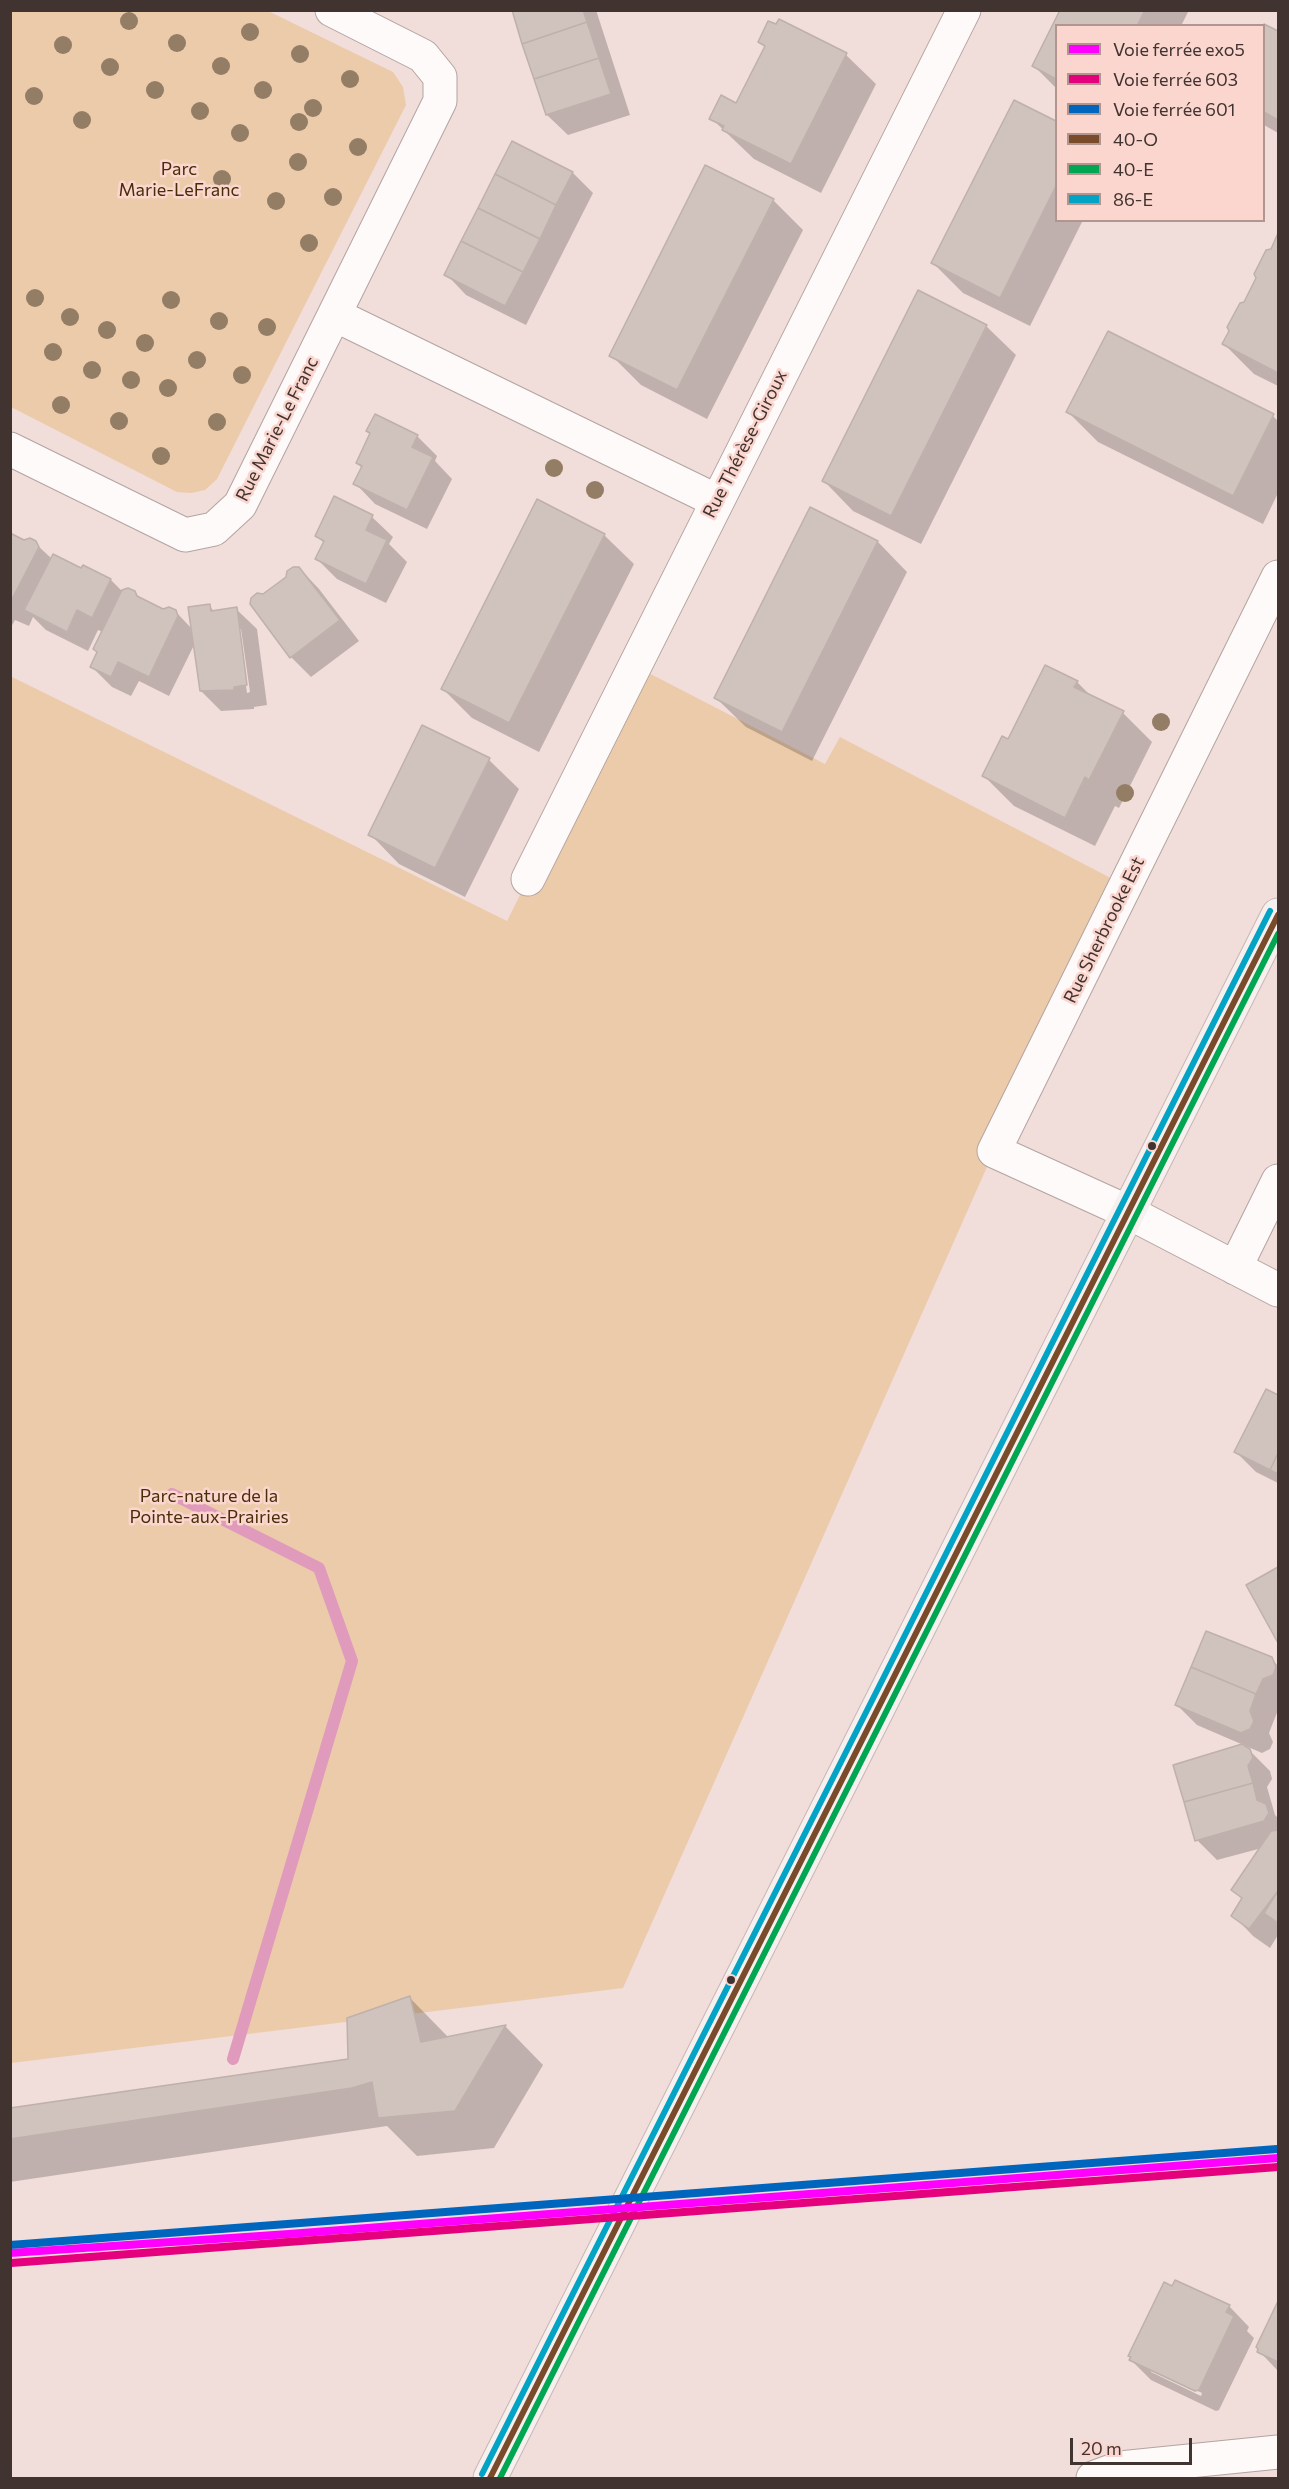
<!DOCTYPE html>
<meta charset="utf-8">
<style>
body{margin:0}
#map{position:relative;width:1289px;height:2489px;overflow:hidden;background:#f1ddd9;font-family:Commissioner,sans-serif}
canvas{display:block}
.frame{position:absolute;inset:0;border:12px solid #413330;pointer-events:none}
.legend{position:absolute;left:1055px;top:24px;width:210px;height:198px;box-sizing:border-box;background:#fbd6cf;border:2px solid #b1958f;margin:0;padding:8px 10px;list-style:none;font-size:18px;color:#413330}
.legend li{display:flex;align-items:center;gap:12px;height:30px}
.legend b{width:30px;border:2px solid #b1958f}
.scale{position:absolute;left:1070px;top:2438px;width:122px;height:27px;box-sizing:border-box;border:3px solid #413330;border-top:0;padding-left:8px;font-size:18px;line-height:21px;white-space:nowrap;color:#413330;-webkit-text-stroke:4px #fbd6cf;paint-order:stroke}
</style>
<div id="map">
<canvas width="1289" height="2489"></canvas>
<div class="frame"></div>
<ul class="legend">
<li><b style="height:8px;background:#f0f"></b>Voie ferrée exo5</li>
<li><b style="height:8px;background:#e5007d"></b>Voie ferrée 603</li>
<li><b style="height:8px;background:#0065bd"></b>Voie ferrée 601</li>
<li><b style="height:8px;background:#7a4b2a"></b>40-O</li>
<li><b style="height:8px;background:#00a651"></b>40-E</li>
<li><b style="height:8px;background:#03a3c6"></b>86-E</li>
</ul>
<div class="scale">20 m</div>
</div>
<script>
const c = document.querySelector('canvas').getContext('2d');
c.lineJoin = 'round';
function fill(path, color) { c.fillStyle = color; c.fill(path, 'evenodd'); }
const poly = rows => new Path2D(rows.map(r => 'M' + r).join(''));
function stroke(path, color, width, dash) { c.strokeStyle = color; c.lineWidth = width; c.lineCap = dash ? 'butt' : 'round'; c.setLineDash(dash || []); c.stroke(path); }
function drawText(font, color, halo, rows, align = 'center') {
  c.font = font + ' Commissioner,sans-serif'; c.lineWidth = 5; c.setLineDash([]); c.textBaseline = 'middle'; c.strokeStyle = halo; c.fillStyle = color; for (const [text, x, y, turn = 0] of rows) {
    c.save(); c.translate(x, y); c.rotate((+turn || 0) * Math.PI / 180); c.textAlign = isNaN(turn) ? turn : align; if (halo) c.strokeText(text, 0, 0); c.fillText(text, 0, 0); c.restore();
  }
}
const green = poly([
 [10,11,268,11,393,72,403,87,406,105,217,479,205,490,191,493,177,492,11,407],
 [635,666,825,764,840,737,1126,886,994,1151,623,1988,11,2063,10,676,507,921]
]);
const shadow = poly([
 [513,10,596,10,630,115,568,135,547,115],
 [1062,10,1189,10,1181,26,1056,26,1056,88,1034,66],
 [780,21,846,55,876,84,821,193,754,159,711,118,737,105,766,48,760,41],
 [1265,26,1278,33,1278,133,1264,125],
 [1015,102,1056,123,1056,220,1083,220,1030,326,963,293,933,263],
 [573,173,593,193,526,325,466,295,446,274],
 [773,200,803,230,707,419,641,385,611,355],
 [1278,235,1278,386,1254,374,1224,344,1231,331,1229,327,1258,278],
 [986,326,1016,355,921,544,853,511,824,481],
 [1068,412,1273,416,1278,421,1278,493,1263,524,1098,442],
 [417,436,437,456,435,461,452,479,427,529,375,504,355,483,363,469,357,463],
 [335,498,372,517,393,537,389,544,407,562,386,603,337,579,316,558,324,543,316,535],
 [811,509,878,542,907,572,812,761,746,727,716,698],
 [10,535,24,542,35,543,52,559,82,570,83,567,111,580,122,591,134,592,142,600,163,610,175,611,193,630,209,606,215,612,236,609,257,629,267,705,254,707,254,709,221,711,201,691,195,643,169,696,139,681,131,696,112,687,92,667,99,653,103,632,98,630,88,651,46,630,33,617,29,626,15,620,10,629],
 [238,629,241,629,250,692,247,693],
 [604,535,634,564,539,752,472,718,443,689],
 [299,568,319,589,359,641,311,677,291,657,251,604],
 [1077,682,1093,698,1123,713,1152,742,1119,808,1115,806,1095,846,1014,806,984,776,1008,741],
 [423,727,489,760,519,789,465,897,399,864,370,834],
 [1266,1391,1278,1397,1278,1483,1256,1472,1236,1452],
 [1278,1569,1278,1640,1248,1586],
 [1271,1658,1278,1666,1278,1710,1269,1733,1273,1742,1270,1749,1262,1753,1197,1725,1177,1705],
 [1244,1745,1270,1771,1272,1779,1267,1787,1275,1815,1278,1818,1278,1935,1270,1948,1253,1936,1233,1915,1243,1900,1233,1890,1262,1848,1217,1860,1197,1840,1175,1766],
 [410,1998,449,2038,506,2027,543,2065,494,2148,417,2156,387,2126,10,2182,10,2110,349,2061],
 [1278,2305,1278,2371,1259,2351,1258,2347],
 [1229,2306,1249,2327,1247,2331,1254,2338,1219,2410,1216,2411,1151,2380,1131,2360],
 [1151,2369,1202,2393,1201,2396,1151,2372]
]);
const stream = poly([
 [172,1494,319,1568,352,1661,233,2059]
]);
const building = poly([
 [512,10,583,10,587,22,522,44,512,10],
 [1060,10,1145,10,1137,26,1056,26,1056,79,1032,66,1060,10],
 [779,19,847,53,791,164,722,130,724,126,709,119,721,95,736,103,765,46,758,42,768,21,776,24,779,19],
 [587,22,599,58,534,79,522,44,587,22],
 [1264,24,1278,31,1278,120,1264,112,1264,24],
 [599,58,611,94,546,115,534,79,599,58],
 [1014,100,1056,121,1056,186,1000,298,931,263,1014,100],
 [512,141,573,172,556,205,495,174,512,141],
 [705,165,774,199,677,390,609,356,705,165],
 [495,174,556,205,540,239,478,208,495,174],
 [478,208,540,239,523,272,461,241,478,208],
 [1278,233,1278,373,1222,344,1229,331,1227,327,1240,303,1244,302,1256,278,1254,274,1266,250,1271,249,1278,233],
 [461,241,523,272,505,306,444,275,461,241],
 [918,290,987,325,891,516,822,481,918,290],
 [1108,331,1274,414,1233,496,1066,412,1108,331],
 [375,414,418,435,412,447,433,457,407,510,353,484,362,466,356,463,370,433,366,431,375,414],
 [334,496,373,515,366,530,387,540,366,584,315,559,324,541,315,536,334,496],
 [537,499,605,534,509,723,441,689,537,499],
 [810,507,878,541,782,732,714,698,810,507],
 [10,533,24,540,30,538,36,541,39,547,10,603,10,533],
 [53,554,81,568,83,565,111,579,92,618,77,610,67,632,24,610,53,554],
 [293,567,299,567,340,620,290,658,250,604,251,598,257,593,263,594,286,577,287,571,293,567],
 [128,588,135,591,137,596,163,609,169,607,176,610,178,616,149,677,118,662,111,677,90,667,97,652,93,649,122,590,128,588],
 [210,604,211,611,237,607,247,685,234,687,234,690,200,691,188,607,210,604],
 [1045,665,1078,681,1074,687,1124,711,1089,780,1085,777,1065,818,982,776,1002,736,1008,739,1045,665],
 [422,725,490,758,435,868,368,835,422,725],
 [1266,1389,1278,1395,1278,1453,1270,1470,1234,1452,1266,1389],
 [1278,1453,1278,1474,1270,1470,1278,1453],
 [1278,1567,1278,1643,1246,1585,1278,1567],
 [1206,1631,1272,1657,1276,1667,1273,1675,1263,1679,1256,1694,1191,1667,1206,1631],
 [1191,1667,1256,1694,1250,1711,1254,1721,1250,1729,1241,1733,1175,1705,1191,1667],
 [1242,1744,1250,1749,1253,1758,1248,1766,1253,1783,1184,1802,1173,1765,1242,1744],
 [1253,1783,1257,1800,1266,1804,1269,1813,1264,1821,1195,1841,1184,1802,1253,1783],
 [1278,1830,1278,1891,1249,1929,1231,1916,1242,1898,1231,1890,1271,1831,1278,1830],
 [1278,1891,1278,1923,1264,1913,1278,1891],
 [410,1996,421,2042,506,2025,455,2111,378,2118,372,2082,352,2088,10,2139,10,2108,348,2059,347,2018,410,1996],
 [1175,2280,1230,2305,1226,2312,1234,2316,1199,2390,1195,2391,1129,2360,1131,2357,1128,2356,1164,2282,1172,2286,1175,2280],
 [1278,2301,1278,2362,1257,2352,1258,2349,1256,2347,1278,2301]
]);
const street = poly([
 [335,315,717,501],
 [10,449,185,535,214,529,240,505,440,101,440,77,423,56,332,10],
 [1278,577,994,1151,1128,1212,1278,1290],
 [528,879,964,10],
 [1235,1268,1278,1181],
 [1093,2478,1120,2468,1278,2452]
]);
const primary = poly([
 [490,2478,1278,915]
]);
const bus1 = poly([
 [490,2478,1278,915]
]);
const bus2 = poly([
 [500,2478,1278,934]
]);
const bus3 = poly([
 [482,2474,1270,911]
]);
const rail1 = poly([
 [10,2253,289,2234,1278,2158]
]);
const rail2 = poly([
 [11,2263,1278,2167]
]);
const rail3 = poly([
 [10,2245,1277,2149]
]);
const trees = [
 [129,21],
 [250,32],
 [177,43],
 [63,45],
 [300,54],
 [221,66],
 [110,67],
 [350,79],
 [155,90],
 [263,90],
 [34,96],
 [313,108],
 [200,111],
 [82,120],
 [299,122],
 [240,133],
 [358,147],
 [298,162],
 [222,179],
 [333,197],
 [276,201],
 [309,243],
 [35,298],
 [171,300],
 [70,317],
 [219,321],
 [267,327],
 [107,330],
 [145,343],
 [53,352],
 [197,360],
 [92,370],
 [242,375],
 [131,380],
 [168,388],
 [61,405],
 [119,421],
 [217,422],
 [161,456],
 [554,468],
 [595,490],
 [1161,722],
 [1125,793]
];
const markers = [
 [1152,1146,5,"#413330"],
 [731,1980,5,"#413330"]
];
const parkNames = [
 ["Parc",179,169],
 ["Marie-LeFranc",179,190],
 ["Parc-nature de la",209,1496],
 ["Pointe-aux-Prairies",209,1517]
];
const streetNames = [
 ["Rue Marie-Le Franc",277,429,-63],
 ["Rue Thérèse-Giroux",745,444,-63],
 ["Rue Sherbrooke Est",1104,930,-64]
];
fill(green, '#eccbaa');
fill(shadow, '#0003');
stroke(stream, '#e09abc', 12);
fill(building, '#d0c2bc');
stroke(building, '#beb0ab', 1.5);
stroke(street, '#b3a4a1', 35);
stroke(primary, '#c8b7b6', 35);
stroke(street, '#fdfaf9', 33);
stroke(primary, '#f6f0ef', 33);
stroke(bus1, '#7a4b2a', 6);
stroke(bus2, '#00a651', 6);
stroke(bus3, '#03a3c6', 6);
stroke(rail1, '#f0f', 8);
stroke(rail2, '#e5007d', 8);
stroke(rail3, '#0065bd', 8);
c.fillStyle = '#947d65';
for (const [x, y] of trees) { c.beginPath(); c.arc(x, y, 9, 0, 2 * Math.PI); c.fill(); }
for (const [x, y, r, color] of markers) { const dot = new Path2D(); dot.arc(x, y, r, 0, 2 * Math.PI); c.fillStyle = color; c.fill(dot); stroke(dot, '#fbd6cf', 2); }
drawText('18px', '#472e06', '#fbd6cf', parkNames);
drawText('18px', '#413330', '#fbd6cf', streetNames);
</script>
